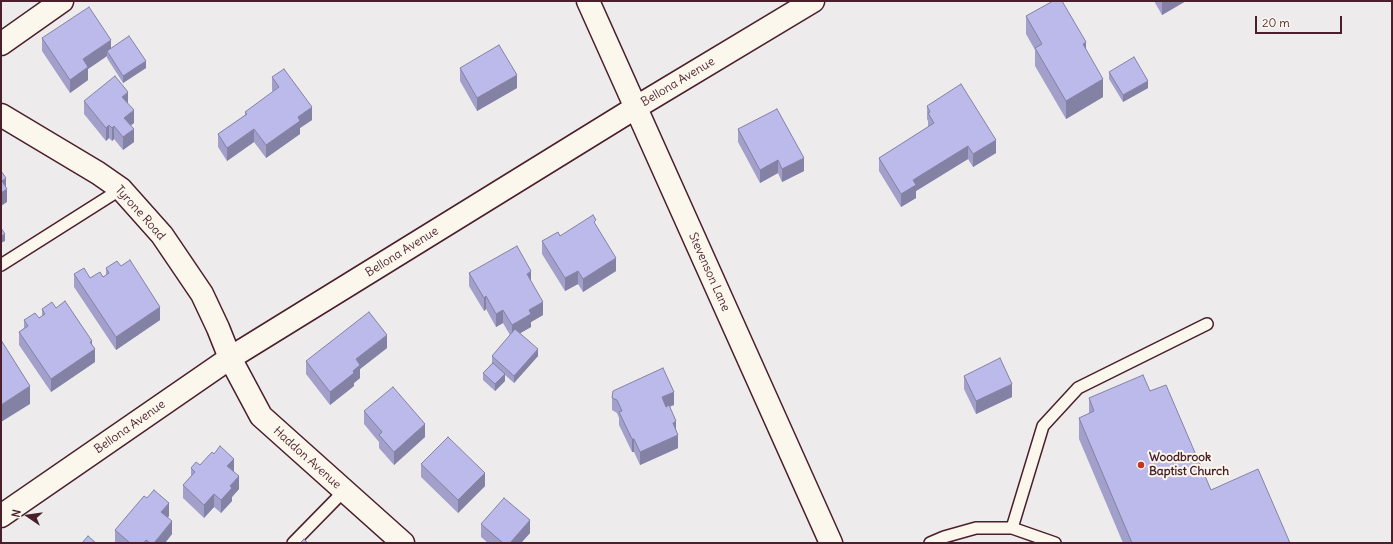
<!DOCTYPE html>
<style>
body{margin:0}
#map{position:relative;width:1393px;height:544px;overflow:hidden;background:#eeebec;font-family:Delius,sans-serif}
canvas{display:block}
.frame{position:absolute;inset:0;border:2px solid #4a1f2b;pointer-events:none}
.north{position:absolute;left:8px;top:496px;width:40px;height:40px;-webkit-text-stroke:3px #fbf7ec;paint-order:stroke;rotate:283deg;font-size:11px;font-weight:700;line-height:16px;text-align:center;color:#4a1f2b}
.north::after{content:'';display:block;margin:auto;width:14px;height:18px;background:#4a1f2b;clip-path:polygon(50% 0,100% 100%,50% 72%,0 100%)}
.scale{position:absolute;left:1255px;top:16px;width:87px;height:18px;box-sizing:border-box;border:2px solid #4a1f2b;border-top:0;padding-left:5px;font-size:12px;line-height:14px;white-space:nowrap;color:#4a1f2b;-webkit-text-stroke:3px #fbf7ec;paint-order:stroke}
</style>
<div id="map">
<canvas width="1393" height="544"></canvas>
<div class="frame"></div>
<div class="north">N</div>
<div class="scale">20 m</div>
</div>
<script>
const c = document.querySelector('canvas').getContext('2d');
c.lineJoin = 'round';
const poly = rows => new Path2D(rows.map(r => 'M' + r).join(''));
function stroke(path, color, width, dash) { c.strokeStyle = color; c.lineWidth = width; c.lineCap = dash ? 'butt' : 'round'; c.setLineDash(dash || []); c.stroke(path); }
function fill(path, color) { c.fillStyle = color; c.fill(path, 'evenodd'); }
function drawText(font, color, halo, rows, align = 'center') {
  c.font = font + ' Delius,sans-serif'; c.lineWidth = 4; c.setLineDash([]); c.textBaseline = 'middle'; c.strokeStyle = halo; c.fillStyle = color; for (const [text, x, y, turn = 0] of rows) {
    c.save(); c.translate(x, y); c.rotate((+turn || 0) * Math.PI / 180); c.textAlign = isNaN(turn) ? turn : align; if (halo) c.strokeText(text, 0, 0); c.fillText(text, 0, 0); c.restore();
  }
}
const service = poly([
 [1,265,121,189],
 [1012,528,1043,426,1078,388,1207,324],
 [293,543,344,491],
 [930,543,944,537,976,528,1012,528,1055,543]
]);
const minor = poly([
 [1,44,62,1],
 [1,115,98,173,121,189,162,235,202,294,218,328,230,358,261,416,403,543]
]);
const tertiary = poly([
 [588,1,831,543],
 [1,516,230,358,635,108,813,1]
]);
const wall = poly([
 [1154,1,1186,1,1162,15],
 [1026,16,1086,49,1103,97,1066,119,1035,66,1035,50,1026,34],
 [42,38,111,48,146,68,123,83,107,58,107,56,88,69,88,80,70,93,42,51],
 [460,68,517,88,477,111,460,81],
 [1109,72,1148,88,1123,102,1109,79],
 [272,77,312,120,300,128,300,134,266,158,254,142,227,161,218,147,218,134,245,115,245,112,273,92,272,90],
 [84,101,128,104,134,123,131,125,134,142,123,150,114,139,112,141,109,138,106,141,84,114],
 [927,106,996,153,973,167,968,159,916,191,916,198,901,207,879,171,879,158,928,127,928,121,927,119],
 [738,129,804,171,782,182,778,173,760,183,738,142],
 [596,225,616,271,583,292,578,284,565,291,542,254,542,241],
 [106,268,160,320,116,350,74,287,74,274,90,278,103,277,106,275],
 [469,273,531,282,543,315,531,322,531,327,520,333,538,356,514,383,505,375,505,381,495,391,483,380,483,373,492,363,492,356,510,335,503,323,496,327,486,309,484,311,469,286],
 [56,308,92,345,95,362,51,392,19,345,19,332,24,328,24,320,39,318,42,316,42,309],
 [387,348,360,369,360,378,354,383,354,386,330,405,306,374,306,361],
 [964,376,1012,397,976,414,964,389],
 [1150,391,1211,490,1290,543,1123,543,1079,439,1079,418,1089,414,1089,398],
 [612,398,674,405,670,406,676,431,678,448,640,465,634,452,632,452,619,425,619,418,617,413,612,410],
 [364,411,425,437,394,465,379,448,379,442,364,424],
 [421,464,485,486,458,513,421,477],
 [200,465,234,472,239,489,232,497,232,501,221,513,214,507,204,518,183,498,183,485,191,476,191,468],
 [169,516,168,517,172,534,165,543,115,543,115,530],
 [481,524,530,533,521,543,488,543,481,537]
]);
const shadedWall = poly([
 [1164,1,1186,1,1162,15,1162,2],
 [111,40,111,53,107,51,107,56,88,69,88,80,70,93,70,80,83,59],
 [1086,42,1086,60,1083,44],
 [146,61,146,68,123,83,123,76],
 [517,75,517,88,477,111,477,98],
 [1103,79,1103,97,1066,119,1066,101],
 [1148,81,1148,88,1123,102,1123,95],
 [128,92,128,105,122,97],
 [312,107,312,120,300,128,300,134,266,158,266,145,298,117],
 [134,110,134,123,124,131,124,118],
 [109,125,109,138,106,141,106,128],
 [114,126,114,139,112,141,112,128],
 [134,129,134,142,123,150,123,137],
 [254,129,254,142,227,161,227,148],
 [996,140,996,153,973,167,973,154],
 [968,146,968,159,916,191,916,198,901,207,901,194,913,180],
 [804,158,804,171,782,182,782,169],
 [778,160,778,173,760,183,760,170],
 [6,178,6,190,7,189,7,202,1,206,2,181],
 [5,234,5,241,1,243,1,236],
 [616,258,616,271,583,292,583,279],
 [531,271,531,284,527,274],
 [578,271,578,284,565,291,565,278],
 [486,296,486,309,484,311,484,298],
 [543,302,543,315,531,322,531,327,512,338,512,325,529,310],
 [160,307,160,320,116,350,116,337],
 [503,310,503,323,496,327,496,314],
 [387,335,387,348,360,369,360,378,354,383,354,386,330,405,330,392,356,359],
 [92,341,92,351,95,349,95,362,51,392,51,379],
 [538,349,538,356,514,383,514,376],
 [505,374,505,381,495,391,495,384],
 [1012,384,1012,397,976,414,976,401],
 [30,386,30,404,1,422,1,405],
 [674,392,674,405,662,410,662,397],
 [676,421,676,434,673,423],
 [425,424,425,437,394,465,394,452],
 [678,435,678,448,640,465,640,452],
 [632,439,634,439,634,452,632,452],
 [234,459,234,472,227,466],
 [485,473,485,486,458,513,458,500],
 [239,476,239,489,232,497,232,501,221,513,221,500,230,486],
 [214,494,214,507,204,518,204,505],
 [169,503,169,516,161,525,161,512],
 [530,520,530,533,521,543,510,543],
 [172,521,172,534,165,543,154,543]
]);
const building = poly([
 [1053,1,1062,1,1086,42,1083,44,1103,79,1066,101,1035,48,1042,44,1026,16,1053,1],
 [89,7,111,40,83,59,88,67,70,80,42,38,89,7],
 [129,36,146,61,123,76,107,51,129,36],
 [499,45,517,75,477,98,460,68,499,45],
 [1134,57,1148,81,1123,95,1109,72,1134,57],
 [284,69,312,107,298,117,300,121,266,145,254,129,227,148,218,134,247,114,245,112,279,87,272,77,284,69],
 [115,76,128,92,122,97,134,110,124,118,134,129,123,137,114,126,112,128,109,125,106,128,84,101,115,76],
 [961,84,996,140,973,154,968,146,913,180,916,185,901,194,879,158,934,123,928,113,930,112,927,106,961,84],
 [777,109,804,158,782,169,778,160,760,170,738,129,777,109],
 [1,171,6,178,2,181,7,189,1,193,1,171],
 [593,215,596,220,594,222,616,258,583,279,578,271,565,278,542,241,558,232,560,236,593,215],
 [1,228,5,234,1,236,1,228],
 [517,246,531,271,527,274,543,302,529,310,531,314,512,325,503,310,496,314,486,296,484,298,469,273,517,246],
 [130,260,160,307,116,337,74,274,84,268,90,278,100,272,103,277,109,273,106,268,117,261,121,266,130,260],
 [65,301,92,341,90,342,95,349,51,379,19,332,28,326,24,320,35,313,39,318,45,314,42,309,52,302,56,308,65,301],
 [369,312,387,335,356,359,360,365,353,371,354,373,330,392,306,361,369,312],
 [515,329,538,349,514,376,492,356,515,329],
 [1,340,30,386,1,405,1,340],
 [1000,358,1012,384,976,401,964,376,1000,358],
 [493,363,505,374,495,384,483,373,493,363],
 [663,368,674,392,662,397,666,407,669,405,676,421,673,423,678,435,640,452,634,439,632,439,619,412,622,411,617,400,612,398,613,391,663,368],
 [1143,375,1150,391,1166,385,1211,490,1258,469,1290,543,1132,543,1079,418,1094,411,1089,398,1143,375],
 [393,387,425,424,394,452,379,435,382,432,364,411,393,387],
 [448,437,485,473,458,500,421,464,448,437],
 [220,446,234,459,227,466,239,476,230,486,232,488,221,500,214,494,204,505,183,485,195,472,191,468,196,462,200,465,212,452,214,454,220,446],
 [154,490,169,503,161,512,172,521,154,543,150,543,146,540,144,543,130,543,115,530,144,496,147,498,154,490],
 [504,498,530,520,510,543,503,543,481,524,504,498],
 [88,536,96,543,82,543,88,536],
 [304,539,308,543,300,543,304,539]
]);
const markers = [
 [1141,465,4,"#c8321e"]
];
const streetNames = [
 ["Bellona Avenue",678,82,-31],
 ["Tyrone Road",140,213,48],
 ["Bellona Avenue",402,252,-32],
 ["Stevenson Lane",709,272,66],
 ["Bellona Avenue",130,427,-35],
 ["Haddon Avenue",307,458,42]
];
const poiNames = [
 ["Woodbrook",1149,458],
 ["Baptist Church",1149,472]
];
stroke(service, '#4a1f2b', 14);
stroke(minor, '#4a1f2b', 25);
stroke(tertiary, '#4a1f2b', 25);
stroke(service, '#fbf7ec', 11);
stroke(minor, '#fbf7ec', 22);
stroke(tertiary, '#fbf7ec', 22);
fill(wall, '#a29fca');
fill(shadedWall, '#8482a4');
fill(building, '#bcb9eb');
stroke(building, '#8482a4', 1);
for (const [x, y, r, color] of markers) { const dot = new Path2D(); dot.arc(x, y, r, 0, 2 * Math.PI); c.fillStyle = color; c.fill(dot); stroke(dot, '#fbf7ec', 1.5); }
drawText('12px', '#4a1f2b', '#fbf7ec', streetNames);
drawText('bold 12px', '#4a1f2b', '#fbf7ec', poiNames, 'left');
</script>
